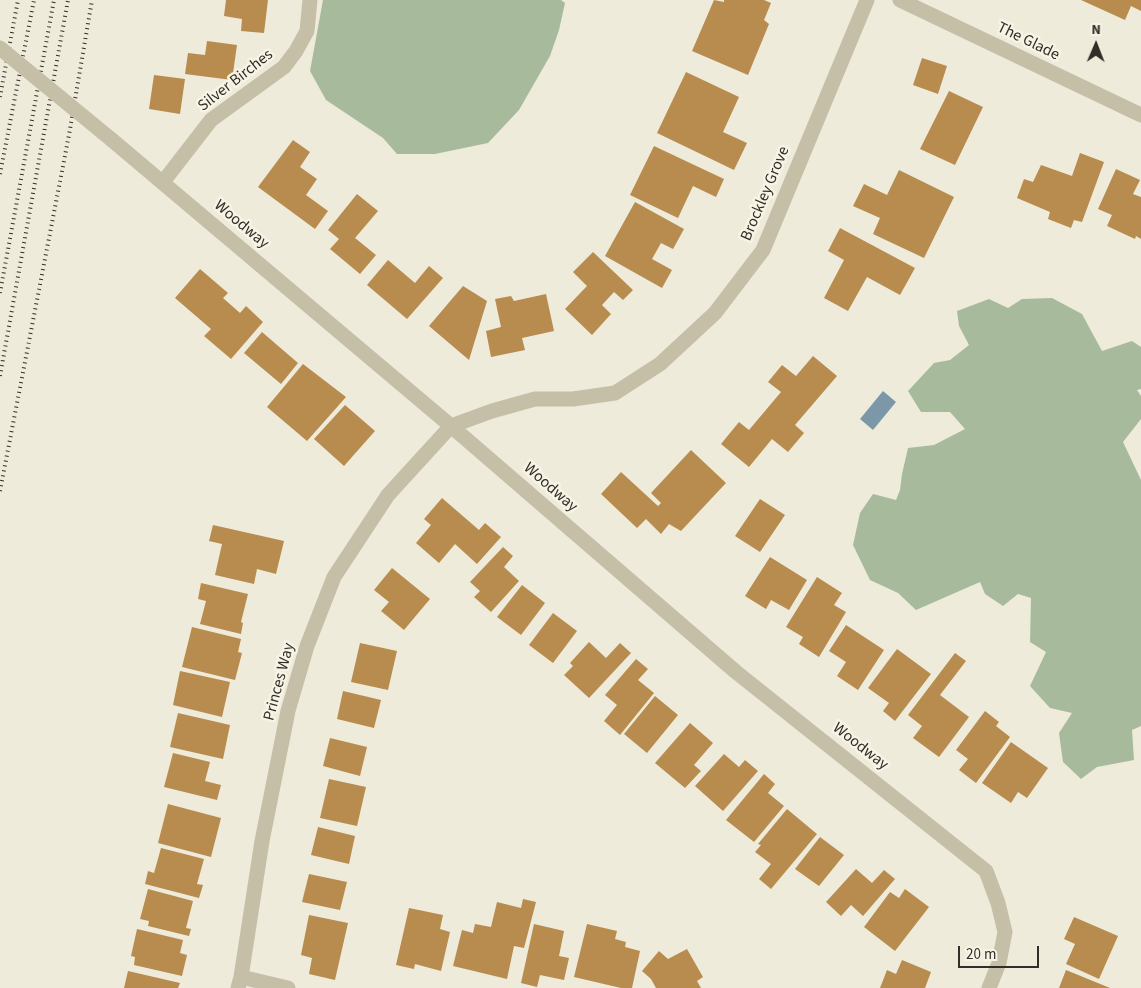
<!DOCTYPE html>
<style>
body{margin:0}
#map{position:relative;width:1141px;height:988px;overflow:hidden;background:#eeebda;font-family:"Source Sans 3",sans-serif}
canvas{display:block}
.north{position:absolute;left:1071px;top:20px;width:50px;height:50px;-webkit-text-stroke:4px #f7f4e6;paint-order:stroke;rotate:1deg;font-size:14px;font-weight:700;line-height:20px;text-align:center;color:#322e27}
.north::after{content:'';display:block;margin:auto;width:18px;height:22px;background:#322e27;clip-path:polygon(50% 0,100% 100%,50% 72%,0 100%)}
.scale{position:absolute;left:958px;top:946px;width:81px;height:22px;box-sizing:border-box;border:2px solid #322e27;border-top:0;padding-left:6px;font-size:15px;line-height:18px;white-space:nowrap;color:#322e27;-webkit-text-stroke:4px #f7f4e6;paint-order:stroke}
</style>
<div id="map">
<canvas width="1141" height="988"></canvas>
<div class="north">N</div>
<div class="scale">20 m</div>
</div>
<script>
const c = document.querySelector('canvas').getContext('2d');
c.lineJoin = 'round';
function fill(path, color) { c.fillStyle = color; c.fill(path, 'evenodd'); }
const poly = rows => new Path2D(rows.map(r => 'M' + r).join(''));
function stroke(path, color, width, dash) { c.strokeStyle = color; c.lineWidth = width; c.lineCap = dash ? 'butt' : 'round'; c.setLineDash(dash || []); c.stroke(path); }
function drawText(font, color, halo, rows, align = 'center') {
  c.font = font + ' "Source Sans 3",sans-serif'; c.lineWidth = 5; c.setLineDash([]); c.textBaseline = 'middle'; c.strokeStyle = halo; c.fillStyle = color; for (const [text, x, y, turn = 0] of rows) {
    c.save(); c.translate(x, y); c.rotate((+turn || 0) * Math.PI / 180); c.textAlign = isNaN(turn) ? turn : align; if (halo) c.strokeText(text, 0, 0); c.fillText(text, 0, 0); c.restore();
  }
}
const green = poly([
 [323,0,561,0,565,3,559,30,550,56,519,110,488,143,435,154,397,154,383,138,326,100,310,71],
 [1052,298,1082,314,1102,351,1132,341,1141,347,1141,389,1137,390,1141,396,1141,419,1123,442,1141,480,1141,726,1132,730,1134,760,1097,767,1081,779,1063,762,1059,733,1072,713,1050,708,1030,686,1046,652,1030,642,1031,598,1018,594,1003,606,985,594,980,582,916,610,898,593,870,580,853,545,860,513,873,494,896,500,900,490,902,474,908,448,934,445,965,429,950,412,921,412,908,391,934,363,950,360,969,345,959,326,957,311,989,299,1008,308,1022,299]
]);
const water = poly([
 [883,391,896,402,873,430,860,419]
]);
const building = poly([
 [226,0,268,0,264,33,241,31,242,19,224,16],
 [714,0,724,2,724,0,764,0,771,3,764,20,769,24,748,75,692,51],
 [1081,0,1141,0,1141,11,1131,6,1125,20],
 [207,41,237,45,232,80,185,74,188,53,205,55],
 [922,58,947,66,938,94,913,85],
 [686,72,739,97,723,132,747,143,734,170,657,133],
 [154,75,185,79,180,114,149,109],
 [949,91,983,107,955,165,920,149],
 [293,140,310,152,300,167,317,179,306,195,328,211,315,229,258,187],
 [654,146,724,179,716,197,693,186,678,218,630,195],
 [1080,153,1104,162,1082,222,1074,220,1071,228,1048,219,1050,212,1017,198,1024,179,1033,182,1041,165,1072,176],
 [1116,169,1140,180,1133,194,1141,197,1141,239,1136,236,1135,239,1107,226,1112,215,1098,209],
 [899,170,954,197,924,258,873,234,880,218,853,206,864,184,887,195],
 [357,194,378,211,355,238,376,255,360,274,330,249,339,239,328,230],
 [635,202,684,229,673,249,661,243,652,259,672,270,662,288,605,256],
 [840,228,915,268,900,295,867,277,848,311,824,298,844,260,828,251],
 [593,252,633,290,623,300,614,292,602,305,611,314,592,335,565,309,587,286,573,272],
 [388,260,415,283,429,266,443,278,407,319,367,285],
 [200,269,228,293,223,298,240,313,246,306,263,322,231,359,204,336,211,329,175,298],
 [463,286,487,301,469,360,429,326],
 [546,294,554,331,522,338,525,350,491,357,486,331,501,327,495,299,511,296,514,301],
 [262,332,298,363,281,384,244,353],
 [813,356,837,376,795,425,804,433,788,452,772,439,749,467,721,444,739,422,749,430,781,392,768,382,782,365,796,376],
 [303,364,346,397,307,441,267,407],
 [345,405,375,431,344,466,314,439],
 [691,450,726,483,681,531,669,524,661,534,646,519,637,528,601,494,621,472,658,506,661,503,651,493],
 [442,498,479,530,485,523,501,537,477,564,455,544,439,563,416,543,431,525,424,519],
 [760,499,785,515,760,552,735,536],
 [213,525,284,541,276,574,257,569,254,584,215,575,222,544,209,541],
 [503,547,513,556,504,567,519,581,491,612,474,597,480,591,470,582],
 [770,557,807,580,789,610,771,600,766,609,745,596],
 [392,568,430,599,404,630,381,611,389,602,374,590],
 [817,577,842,593,834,605,846,612,819,657,799,644,803,637,786,627],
 [201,583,248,594,241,622,243,623,241,634,200,624,206,601,198,599],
 [522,585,545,603,521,635,497,617],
 [553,613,577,631,553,663,529,645],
 [846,625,884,650,858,690,837,676,846,662,829,651],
 [192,627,241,639,238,652,242,653,235,680,182,667],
 [589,642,606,658,620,643,631,653,589,698,564,675,573,666,570,663],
 [360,643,397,651,388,690,351,682],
 [897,649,931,674,895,721,883,711,889,703,868,688],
 [955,653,966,661,940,695,969,717,939,757,913,738,922,726,908,715],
 [636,659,648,669,638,680,654,693,620,735,604,721,617,705,605,695],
 [180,671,230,682,222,717,173,705],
 [343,691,381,700,374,728,337,719],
 [655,696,678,715,647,753,624,734],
 [985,711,999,722,996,726,1010,737,976,783,959,770,968,759,956,750],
 [178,713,230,725,223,759,170,747],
 [690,723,713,743,694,765,701,771,685,788,655,763],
 [330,738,367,747,360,776,323,766],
 [1011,742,1048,768,1027,798,1018,792,1011,803,982,783],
 [173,753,210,762,205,781,221,785,217,800,164,787],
 [724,754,739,767,745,760,758,771,723,811,695,786],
 [764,774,775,784,768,793,784,806,754,842,726,820],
 [329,779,366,787,357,826,320,818],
 [168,804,221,818,211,857,158,843],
 [787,809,817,834,771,889,759,879,771,864,755,852,761,845,758,844],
 [318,827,355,836,349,864,311,855],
 [820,837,844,855,819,886,795,869],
 [161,848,204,859,197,884,203,885,199,898,145,884,148,871,154,873],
 [856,869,872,883,884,870,895,879,863,916,851,905,841,916,826,902],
 [309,874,347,882,340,910,302,902],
 [148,889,193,901,186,928,191,929,189,936,148,926,149,921,140,919],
 [905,889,929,907,895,951,864,927,890,892,899,898],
 [523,899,536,902,524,948,514,946,507,979,453,966,462,930,473,933,475,924,491,927,497,902,521,908],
 [409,908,443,915,440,929,450,932,441,971,415,964,414,969,396,965],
 [309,915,348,923,335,980,309,974,312,958,301,955],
 [1074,917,1118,936,1099,979,1066,964,1075,944,1064,939],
 [534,924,564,931,559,956,569,958,564,980,540,975,537,987,521,983],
 [587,924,617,931,615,939,626,942,625,947,640,951,632,988,621,988,574,977],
 [137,929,183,940,180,953,187,955,182,976,134,965,135,957,131,956],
 [687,949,703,977,697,981,701,988,656,988,651,979,642,971,659,951,668,959],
 [902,960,931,972,925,988,880,988,887,970,896,974],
 [1066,970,1110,988,1059,988],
 [128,971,180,983,178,988,124,988]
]);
const street = poly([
 [900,0,1141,115],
 [112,140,451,426,736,672,986,871,998,903,1005,932,999,963,989,988],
 [163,182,211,120,284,67,296,51,307,31,310,0],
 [241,977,288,988],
 [238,988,241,977,262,841,288,711,307,646,334,577,388,495,451,426,492,411,535,399,573,399,615,393,660,364,715,313,763,250,867,0]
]);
const rail = poly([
 [0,97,18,0],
 [0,174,34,0],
 [0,293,54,0],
 [0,376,68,0],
 [0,491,69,135,92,0]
]);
const streetBridge = poly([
 [0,48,112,140]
]);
const streetNames = [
 ["The Glade",1028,42,26],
 ["Silver Birches",236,81,-38],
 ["Brockley Grove",766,194,-67],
 ["Woodway",241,225,40],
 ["Woodway",550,488,41],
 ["Princes Way",280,682,-75],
 ["Woodway",860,747,38]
];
fill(green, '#a7bb9c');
fill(water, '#7c98a8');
fill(building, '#b88b4e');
stroke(street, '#c5bfa8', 15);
stroke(rail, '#322e27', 4, [1, 4]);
stroke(streetBridge, '#c5bfa8', 15);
drawText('16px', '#322e27', '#f7f4e6', streetNames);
</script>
